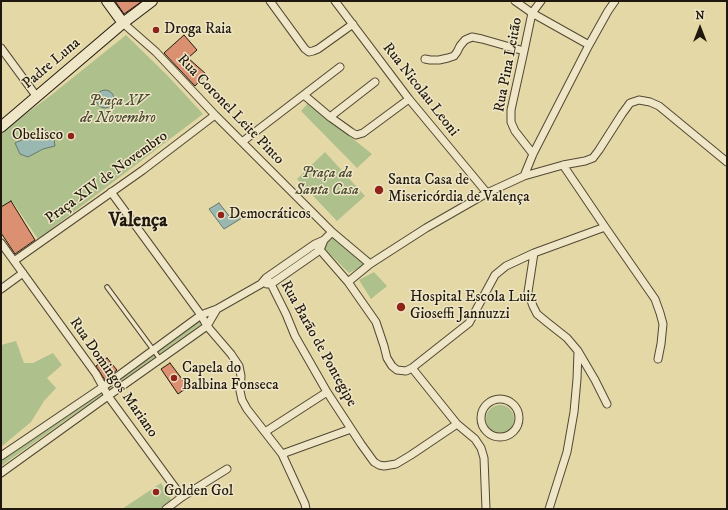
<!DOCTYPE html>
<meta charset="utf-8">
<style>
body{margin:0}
#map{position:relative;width:728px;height:510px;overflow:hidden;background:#e5d8a7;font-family:"IM FELL DW Pica",serif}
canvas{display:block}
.frame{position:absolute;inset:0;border:2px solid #20180e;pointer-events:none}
.north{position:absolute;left:680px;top:8px;width:40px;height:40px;-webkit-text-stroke:3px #eee6c6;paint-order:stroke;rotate:0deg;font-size:11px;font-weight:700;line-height:16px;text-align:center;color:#20180e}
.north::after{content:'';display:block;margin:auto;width:14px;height:18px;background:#20180e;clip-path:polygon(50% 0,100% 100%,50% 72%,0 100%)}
</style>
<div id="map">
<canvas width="728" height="510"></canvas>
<div class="frame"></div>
<div class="north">N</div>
</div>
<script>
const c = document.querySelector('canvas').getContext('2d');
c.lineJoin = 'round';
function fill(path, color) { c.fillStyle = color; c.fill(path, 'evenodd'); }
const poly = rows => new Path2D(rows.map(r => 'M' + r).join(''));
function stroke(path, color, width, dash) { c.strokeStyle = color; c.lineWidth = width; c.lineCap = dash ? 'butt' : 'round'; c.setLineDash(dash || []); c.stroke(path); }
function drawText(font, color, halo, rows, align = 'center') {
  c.font = font + ' "IM FELL DW Pica",serif'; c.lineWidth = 3; c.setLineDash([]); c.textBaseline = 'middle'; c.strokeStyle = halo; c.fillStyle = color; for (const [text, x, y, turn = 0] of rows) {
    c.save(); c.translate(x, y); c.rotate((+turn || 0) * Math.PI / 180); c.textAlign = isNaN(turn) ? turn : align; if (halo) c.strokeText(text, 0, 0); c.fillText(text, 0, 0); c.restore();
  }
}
const green = poly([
 [126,35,168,76,203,114,38,239,12,201,1,207,1,132,50,96],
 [310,101,343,131,372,154,357,168,301,111],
 [325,152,365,196,337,221,297,179],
 [332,237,366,264,349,273,322,246],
 [374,272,387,286,371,299,359,280],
 [201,317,204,322,1,466,1,459],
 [16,341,24,363,33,363,53,353,62,365,47,378,56,388,44,401,31,422,1,447,1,345],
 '486 419a14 14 0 1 1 28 0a14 14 0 1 1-28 0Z',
 [161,483,172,501,161,509,122,509]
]);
const water = poly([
 '96 99a9 9 0 1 1 18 0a9 9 0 1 1-18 0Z',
 [44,130,53,133,55,146,43,149,28,157,20,154,15,143,44,130],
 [219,203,230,217,239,214,242,218,224,229,209,209,219,203]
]);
const building = poly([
 [115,1,140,1,141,2,124,14,115,1],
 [184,35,197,50,188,58,206,74,195,86,164,53,184,35],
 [11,201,35,240,15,254,1,233,1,207,11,201],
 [107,358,117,370,105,380,96,366,107,358],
 [170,363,188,387,178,394,161,369,170,363]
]);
const lane = poly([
 [107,287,160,359]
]);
const street = poly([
 [270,1,305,49,309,52,313,51,318,49,353,24],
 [335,1,409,99,487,193],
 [515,1,532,13,589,45],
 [123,23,156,52,215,115,332,232,370,264],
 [1,48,37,97],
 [425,59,430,60,439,60,448,58,454,56,457,52,460,46,465,40,472,37,482,39,524,51],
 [304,95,330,117,351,132,356,135,363,133,409,99],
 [330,117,375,82],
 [242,142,340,67],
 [533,154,515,131,511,122,511,110,524,51,532,13,541,1],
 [563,165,605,227,655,299,660,313,663,324,661,344,658,359],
 [524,176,533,154,589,45,608,11,615,1],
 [111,192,201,315,207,326,231,354,239,366,241,376,240,391,242,400,247,409,282,454,305,504,306,509],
 [1,243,96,374,108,396,182,497],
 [315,244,348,282,376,322,384,346,387,358,392,366,397,370,406,371,412,368,469,323,495,275,506,266,534,253,605,227],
 [534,253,528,292,533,306,537,314,548,323,567,338,578,351,577,379,574,412,567,452,549,509],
 [14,261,143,170,215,115],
 [266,278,271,284,286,314,295,336,327,392,361,444,374,462,379,465,384,466,396,464,411,455,457,424],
 [348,282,370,264,426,228,487,193,524,176,563,165,585,161,593,158,599,150,622,114,630,103,639,100,650,102,659,106,727,162],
 [267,284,271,284,320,250,324,240,332,232],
 [1,289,23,273],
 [578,351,595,380,607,404],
 [412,368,457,424,475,439,481,448,484,458,486,509],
 '481 418a19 19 0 1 1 38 0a19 19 0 1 1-38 0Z',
 [265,432,327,392],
 [282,454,351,429],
 [1,456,103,387,201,315,217,309,261,284,266,278,315,244,324,240],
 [1,473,108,396,207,326,217,309],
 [166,509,182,497,227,469]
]);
const secondary = poly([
 [107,1,123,23],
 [1,127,123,23,152,1]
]);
const markers = [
 [156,30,4,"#8f2418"],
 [71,136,4,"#8f2418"],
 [379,190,5,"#8f2418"],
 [221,215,4,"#8f2418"],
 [401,307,5,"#8f2418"],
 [174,378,4,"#8f2418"],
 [156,492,4,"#8f2418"]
];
const poiNames = [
 ["Droga Raia",164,30],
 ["Obelisco",63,136,"right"],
 ["Santa Casa de",388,181],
 ["Misericórdia de Valença",388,198],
 ["Democráticos",229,215],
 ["Hospital Escola Luiz",410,298],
 ["Gioseffi Jannuzzi",410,315],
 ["Capela do",182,369],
 ["Balbina Fonseca",182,386],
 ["Golden Gol",164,492]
];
const streetNames = [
 ["Padre Luna",52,64,-40],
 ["Rua Pina Leitão",509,65,-79],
 ["Rua Nicolau Leoni",420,90,52],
 ["Rua Coronel Leite Pinto",230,110,46],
 ["Praça XIV de Novembro",107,178,-36],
 ["Rua Barão de Pontegipe",318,344,61],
 ["Rua Domingos Mariano",113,378,55]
];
const parkNames = [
 ["Praça XV",118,102],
 ["de Novembro",118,119],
 ["Praça da",327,174],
 ["Santa Casa",327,191]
];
const districtNames = [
 ["Valença",138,222]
];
fill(green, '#aec08c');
fill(water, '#9ab8b2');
stroke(water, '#697870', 1);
fill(building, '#db9072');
stroke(building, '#20180e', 1);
stroke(lane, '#514834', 5.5);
stroke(street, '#514834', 9);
stroke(secondary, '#20180e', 12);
stroke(lane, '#eee6c6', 3.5);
stroke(street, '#eee6c6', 7);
stroke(secondary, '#eee6c6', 10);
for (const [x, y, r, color] of markers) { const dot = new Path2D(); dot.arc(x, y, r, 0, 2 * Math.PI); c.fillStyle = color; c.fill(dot); stroke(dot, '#eee6c6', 1.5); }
drawText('15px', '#20180e', '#eee6c6', poiNames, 'left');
drawText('15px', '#20180e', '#eee6c6', streetNames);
drawText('italic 15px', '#4b4a34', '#eee6c6', parkNames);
drawText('bold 19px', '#20180e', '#eee6c6', districtNames);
</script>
